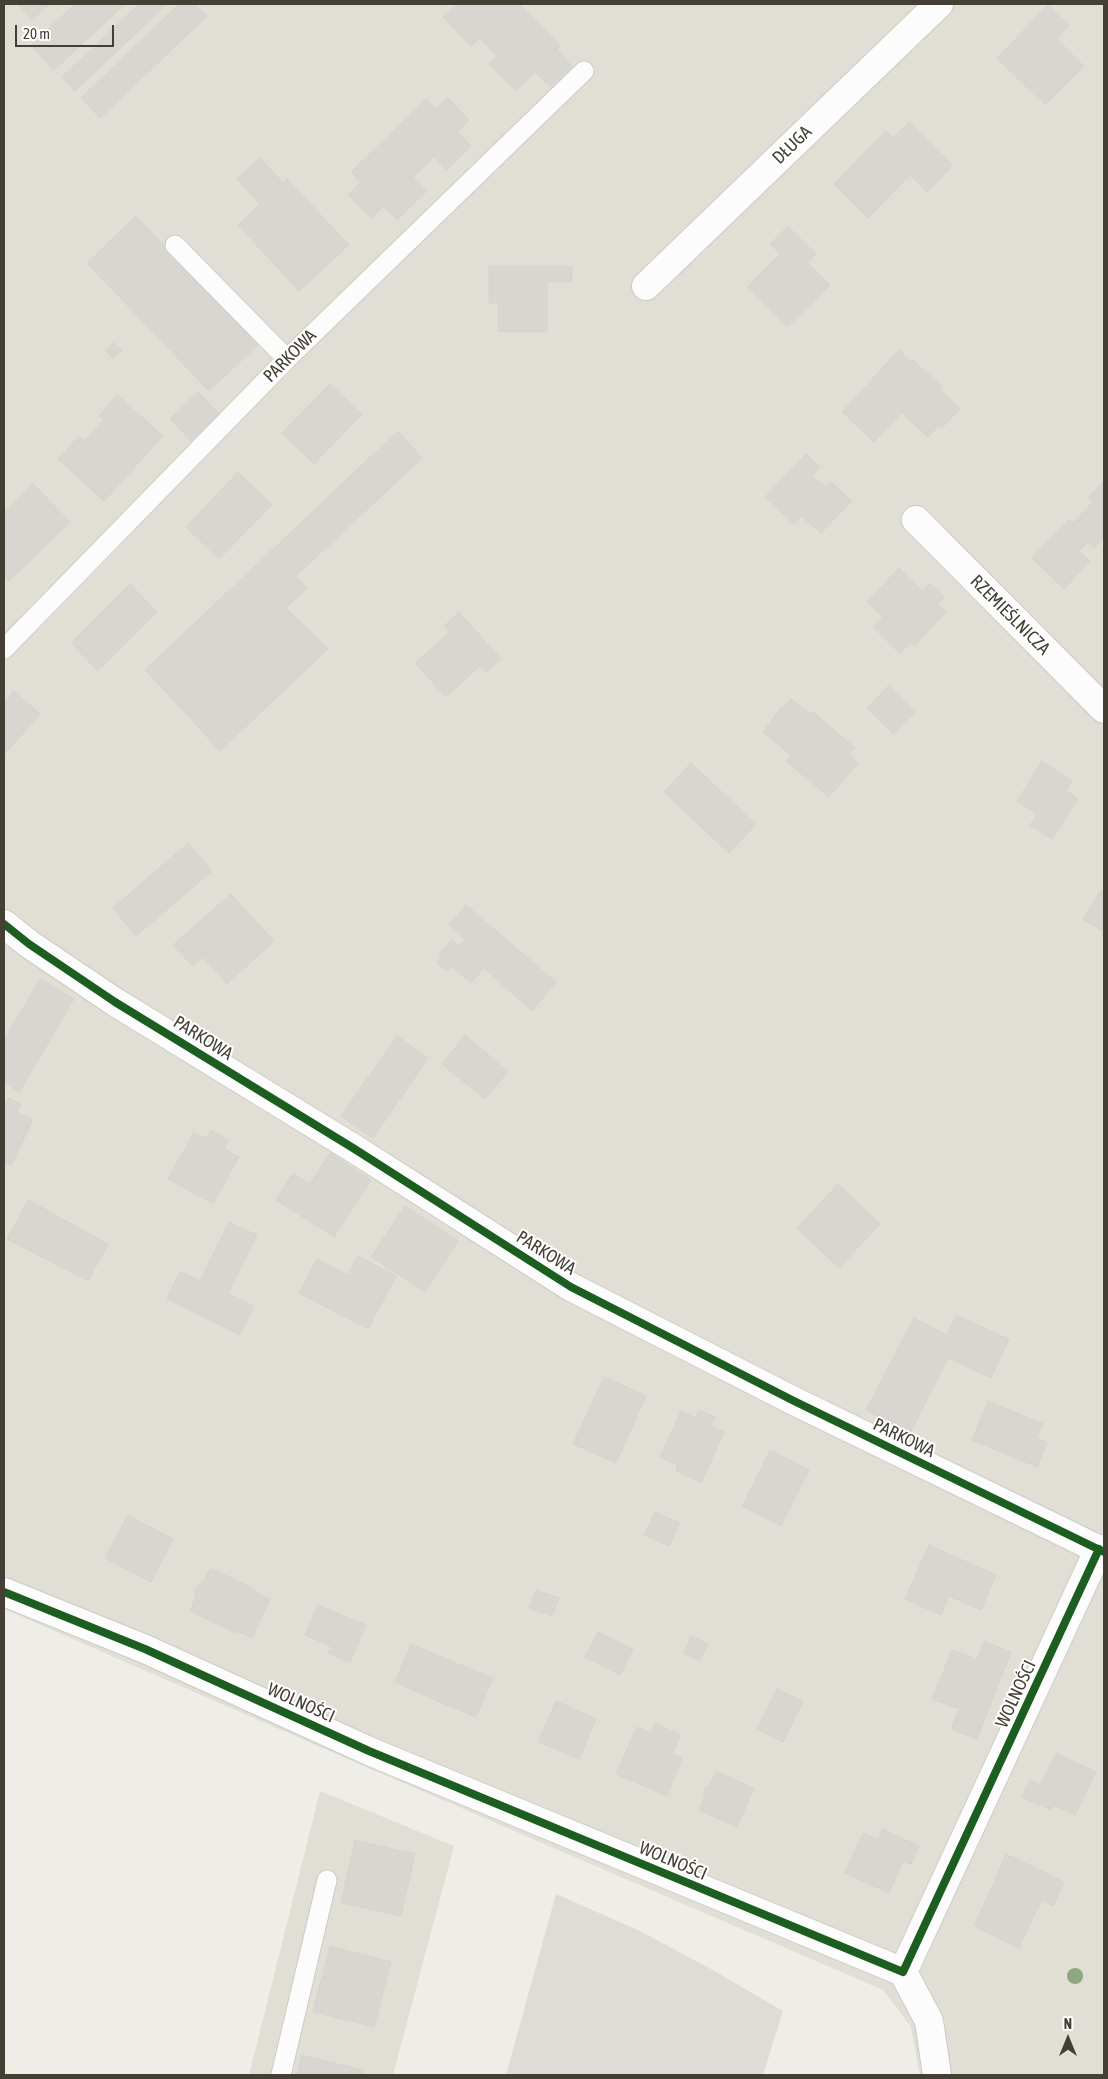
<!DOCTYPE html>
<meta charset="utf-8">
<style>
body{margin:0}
#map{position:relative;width:1108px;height:2079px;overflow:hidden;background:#eeede8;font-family:"Asap Condensed",sans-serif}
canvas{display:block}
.frame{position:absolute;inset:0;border:5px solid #433f35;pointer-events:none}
.north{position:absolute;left:1043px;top:2014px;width:50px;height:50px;-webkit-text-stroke:4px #fff;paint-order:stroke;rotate:0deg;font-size:14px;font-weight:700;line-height:20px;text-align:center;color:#433f35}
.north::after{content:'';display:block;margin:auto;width:18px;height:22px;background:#433f35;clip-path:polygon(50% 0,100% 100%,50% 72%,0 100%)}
.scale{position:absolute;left:15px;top:25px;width:99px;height:22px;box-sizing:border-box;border:2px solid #433f35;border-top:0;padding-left:6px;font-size:15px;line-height:18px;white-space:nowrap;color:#433f35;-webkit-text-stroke:4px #fff;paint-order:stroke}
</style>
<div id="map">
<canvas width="1108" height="2079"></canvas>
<div class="frame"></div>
<div class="north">N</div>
<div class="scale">20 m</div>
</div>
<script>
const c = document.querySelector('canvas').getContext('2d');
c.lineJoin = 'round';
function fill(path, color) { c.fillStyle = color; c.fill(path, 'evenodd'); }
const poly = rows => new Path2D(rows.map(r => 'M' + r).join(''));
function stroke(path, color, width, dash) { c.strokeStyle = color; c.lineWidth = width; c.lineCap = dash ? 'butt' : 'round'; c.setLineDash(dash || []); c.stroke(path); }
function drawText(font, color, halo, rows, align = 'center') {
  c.font = font + ' "Asap Condensed",sans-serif'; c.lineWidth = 4; c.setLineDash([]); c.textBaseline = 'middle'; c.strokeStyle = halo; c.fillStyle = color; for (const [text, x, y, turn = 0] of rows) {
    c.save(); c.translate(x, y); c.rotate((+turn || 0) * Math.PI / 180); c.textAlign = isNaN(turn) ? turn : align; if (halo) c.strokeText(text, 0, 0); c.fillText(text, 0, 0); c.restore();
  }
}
const residential = poly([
 [4,4,1104,4,1104,2075,920,2075,911,2027,883,1990,359,1764,4,1609],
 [320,1791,454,1846,393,2075,249,2075]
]);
const industrial = poly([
 [556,1894,640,1931,711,1969,783,2011,763,2075,506,2075]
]);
const building = poly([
 [17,4,49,4,32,20,17,4],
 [75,4,125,4,54,70,31,45,75,4],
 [139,4,167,4,75,91,62,77,139,4],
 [179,4,195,4,207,16,100,118,81,98,179,4],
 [458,4,519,4,561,46,516,91,489,64,497,56,480,38,471,46,443,17,458,4],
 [1048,5,1069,25,1057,39,1084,66,1045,105,997,58,1048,5],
 [557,50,572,66,550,87,535,72,557,50],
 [448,98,469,120,457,132,435,109,448,98],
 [426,99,471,146,447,170,434,157,413,177,427,191,397,220,351,172,426,99],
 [909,122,953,165,927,192,910,175,868,218,834,184,886,131,893,138,909,122],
 [260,158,283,183,260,204,237,179,260,158],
 [287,179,349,245,299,291,238,225,287,179],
 [361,182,384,206,371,218,348,195,361,182],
 [136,216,258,345,209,391,87,263,136,216],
 [788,226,816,254,807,262,830,285,787,327,747,287,780,254,770,244,788,226],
 [489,266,572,266,572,282,547,282,547,332,498,332,498,303,489,303,489,266],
 [114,343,122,350,113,359,105,350,114,343],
 [899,350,910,361,912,359,943,388,941,390,960,409,942,428,939,425,928,437,902,413,874,442,842,412,899,350],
 [330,384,362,414,314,464,282,433,330,384],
 [198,392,219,414,191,441,170,419,198,392],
 [117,395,163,436,104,501,58,459,79,436,85,441,104,420,99,416,117,395],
 [398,431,422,458,296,576,272,550,398,431],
 [806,454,820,467,812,476,825,486,831,482,852,501,821,533,801,516,794,524,765,497,806,454],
 [238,472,272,505,219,559,186,527,238,472],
 [1104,481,1104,537,1094,548,1088,542,1079,551,1090,561,1064,589,1032,558,1069,519,1073,523,1093,502,1089,497,1104,481],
 [33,484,70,522,9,581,4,576,4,513,33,484],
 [272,550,307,588,180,707,145,670,272,550],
 [899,568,923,591,930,583,945,597,937,605,946,612,914,646,910,643,900,654,873,627,883,617,867,602,899,568],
 [130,584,157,612,98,671,71,643,130,584],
 [285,607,328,649,220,751,180,707,285,607],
 [459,612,501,659,486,672,480,666,446,697,415,663,450,632,444,626,459,612],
 [889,685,916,712,893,734,867,708,889,685],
 [14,691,40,714,4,755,4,702,14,691],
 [791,699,810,714,813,712,855,748,849,754,858,763,829,797,786,761,791,755,763,732,781,707,783,708,791,699],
 [1042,761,1072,781,1066,790,1078,799,1052,839,1030,825,1037,814,1017,801,1042,761],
 [691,763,756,824,729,853,664,792,691,763],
 [188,843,212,871,136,936,113,908,188,843],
 [1101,890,1104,893,1104,932,1083,919,1101,890],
 [231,894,274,941,227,984,203,957,193,966,173,945,231,894],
 [466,905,556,982,532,1011,459,946,465,939,449,925,466,905],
 [452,940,483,969,471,983,451,966,447,971,437,963,441,958,438,955,452,940],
 [40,979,74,999,19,1092,4,1082,4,1040,40,979],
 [465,1035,508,1071,485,1099,442,1064,465,1035],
 [397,1036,428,1058,373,1138,341,1116,397,1036],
 [8,1098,21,1104,17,1112,33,1120,11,1165,4,1162,4,1105,8,1098],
 [211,1130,229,1140,224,1149,239,1157,213,1204,168,1179,194,1132,206,1139,211,1130],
 [330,1153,371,1180,334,1237,276,1200,293,1173,310,1184,330,1153],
 [838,1184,880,1224,839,1268,797,1228,838,1184],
 [28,1200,108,1244,88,1281,7,1239,28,1200],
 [405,1206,458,1241,425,1292,371,1257,405,1206],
 [229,1222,257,1235,228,1293,254,1306,240,1335,167,1299,180,1271,200,1281,229,1222],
 [358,1256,396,1276,368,1329,299,1293,317,1259,348,1275,358,1256],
 [956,1315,1009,1339,991,1378,938,1353,956,1315],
 [914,1318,947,1335,938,1353,948,1358,910,1433,866,1410,914,1318],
 [604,1377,646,1396,616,1463,573,1444,604,1377],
 [988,1401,1043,1424,1037,1438,1047,1442,1037,1467,972,1440,988,1401],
 [699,1410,715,1417,711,1426,724,1432,701,1483,676,1471,678,1466,660,1457,681,1411,695,1418,699,1410],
 [770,1450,809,1470,781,1526,742,1506,770,1450],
 [655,1512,680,1523,669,1546,644,1535,655,1512],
 [128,1515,173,1539,151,1582,105,1558,128,1515],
 [929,1545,996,1575,981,1610,949,1596,941,1615,905,1599,929,1545],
 [210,1568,256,1590,255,1592,270,1599,252,1638,237,1631,236,1633,190,1611,196,1596,194,1591,198,1585,203,1583,210,1568],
 [536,1590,559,1598,552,1616,529,1608,536,1590],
 [318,1605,366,1625,350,1663,328,1653,331,1646,305,1635,318,1605],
 [598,1632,633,1649,620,1675,585,1657,598,1632],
 [691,1636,708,1644,700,1661,684,1653,691,1636],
 [984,1641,1011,1652,977,1739,951,1729,959,1709,932,1699,952,1650,977,1659,984,1641],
 [411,1644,451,1661,435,1700,395,1682,411,1644],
 [451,1661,493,1678,476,1717,435,1700,451,1661],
 [777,1689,803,1701,783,1742,757,1729,777,1689],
 [556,1701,596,1719,579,1759,538,1742,556,1701],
 [655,1723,681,1735,672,1754,682,1758,667,1796,616,1774,637,1727,651,1733,655,1723],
 [1056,1753,1096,1772,1075,1815,1054,1805,1051,1810,1022,1797,1030,1780,1040,1785,1056,1753],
 [716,1771,754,1788,737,1827,699,1810,705,1797,703,1792,706,1786,710,1785,716,1771],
 [883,1829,919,1846,911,1864,903,1861,889,1893,845,1873,863,1833,878,1840,883,1829],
 [355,1840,415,1854,401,1916,341,1903,355,1840],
 [1006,1854,1064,1882,1053,1906,996,1878,1006,1854],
 [996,1878,1041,1901,1019,1948,974,1926,996,1878],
 [330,1946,391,1962,374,2027,313,2012,330,1946],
 [302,2055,363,2070,362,2075,297,2075,302,2055]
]);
const service = poly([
 [175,245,287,359],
 [4,649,287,359,584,71],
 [281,2075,327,1880]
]);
const minor = poly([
 [646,286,939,4],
 [916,520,1104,709],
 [4,1592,145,1649,369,1751,903,1972,1099,1549],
 [903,1972,929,2021,937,2075]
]);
const tertiary = poly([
 [4,924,29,944,115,1002,353,1148,571,1287,794,1401,1104,1552]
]);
const cycleway = poly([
 [4,924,29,944,115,1002,353,1148,571,1287,794,1401,1104,1552],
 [4,1592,145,1649,369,1751,903,1972,1099,1549]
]);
const trees = [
 [1075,1976]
];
const streetNames = [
 ["DŁUGA",792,145,-44],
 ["PARKOWA",290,356,-45],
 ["RZEMIEŚLNICZA",1010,615,45],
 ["PARKOWA",203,1038,32],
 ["PARKOWA",546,1253,32],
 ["PARKOWA",904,1438,26],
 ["WOLNOŚCI",1016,1694,-65],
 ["WOLNOŚCI",301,1703,24],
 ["WOLNOŚCI",673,1861,23]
];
fill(residential, '#e1dfd5');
fill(industrial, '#dedcd6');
fill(building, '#d8d6d0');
stroke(building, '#d6d4ce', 1);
stroke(service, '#cccac5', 21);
stroke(minor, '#cccac5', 30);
stroke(tertiary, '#cccac5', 30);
stroke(service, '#fcfcfc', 19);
stroke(minor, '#fcfcfc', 28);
stroke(tertiary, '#fcfcfc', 28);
stroke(cycleway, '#1b5e20', 8);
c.fillStyle = '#8da881';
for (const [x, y] of trees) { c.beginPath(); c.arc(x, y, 8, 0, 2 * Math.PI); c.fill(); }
drawText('18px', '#433f35', '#fff', streetNames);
</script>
